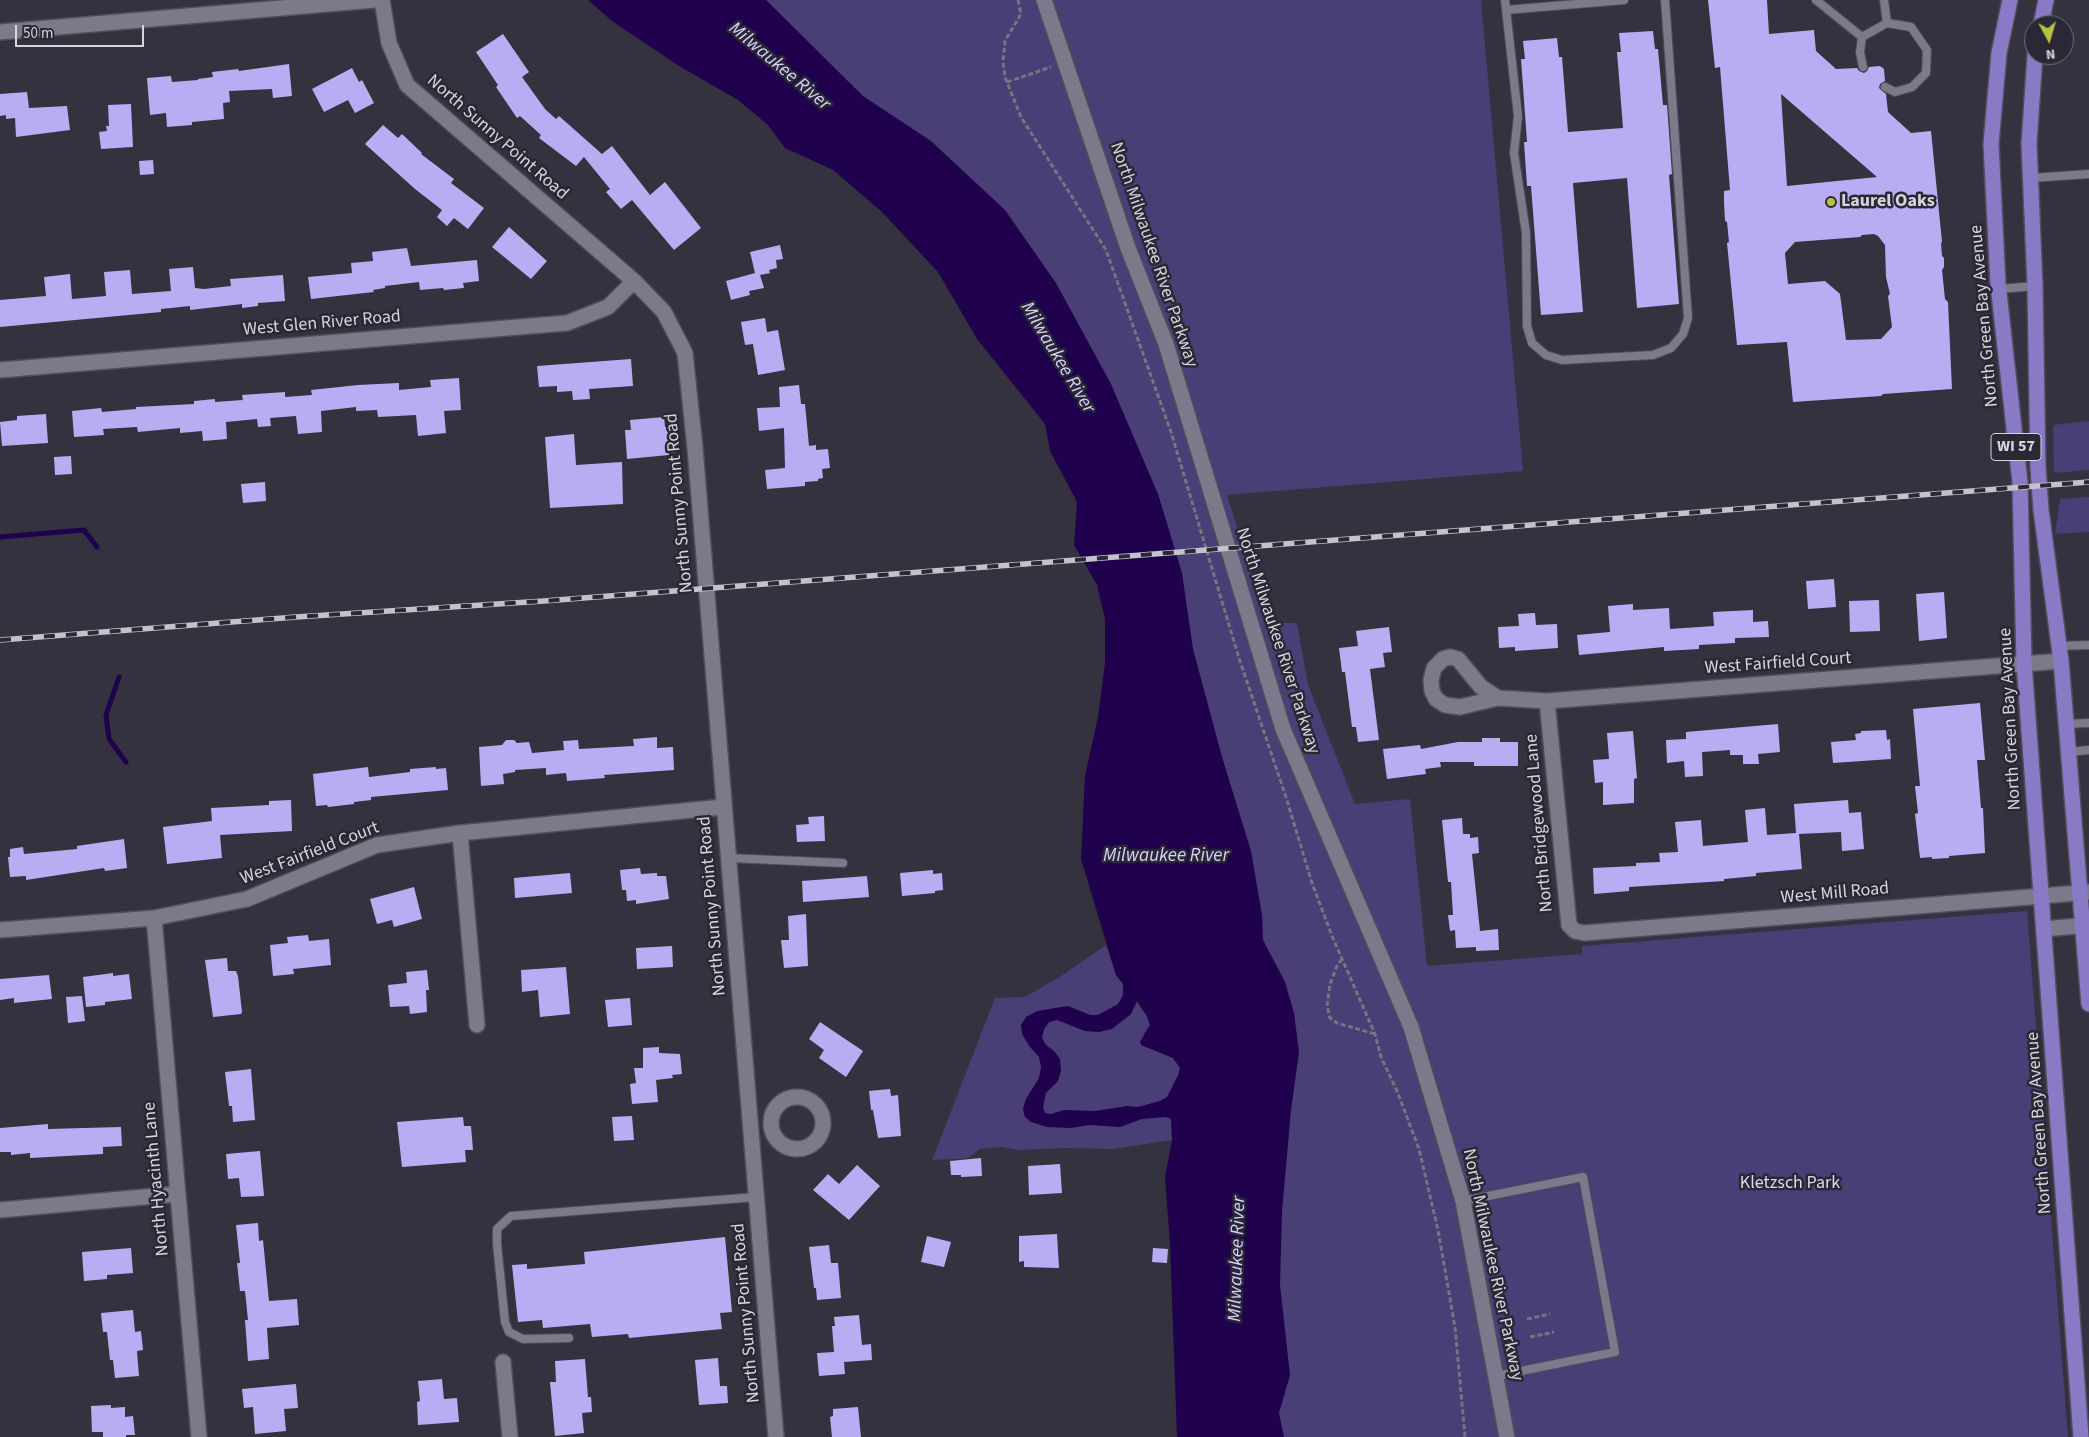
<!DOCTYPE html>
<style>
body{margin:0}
#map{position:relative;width:2089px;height:1437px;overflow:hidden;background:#34323f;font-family:"Source Sans 3",sans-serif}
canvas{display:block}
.north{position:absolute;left:2024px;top:15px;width:50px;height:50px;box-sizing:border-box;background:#2a2835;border:1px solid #6f6d79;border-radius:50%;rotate:174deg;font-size:14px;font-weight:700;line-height:20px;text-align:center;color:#d6d5de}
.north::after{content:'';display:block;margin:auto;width:18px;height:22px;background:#bbc044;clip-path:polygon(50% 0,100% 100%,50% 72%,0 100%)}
.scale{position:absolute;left:15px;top:25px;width:129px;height:22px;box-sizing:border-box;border:2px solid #d6d5de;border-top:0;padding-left:6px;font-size:15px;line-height:18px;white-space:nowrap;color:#d6d5de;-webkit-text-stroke:4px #2a2835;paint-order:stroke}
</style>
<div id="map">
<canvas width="2089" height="1437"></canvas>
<div class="north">N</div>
<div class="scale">50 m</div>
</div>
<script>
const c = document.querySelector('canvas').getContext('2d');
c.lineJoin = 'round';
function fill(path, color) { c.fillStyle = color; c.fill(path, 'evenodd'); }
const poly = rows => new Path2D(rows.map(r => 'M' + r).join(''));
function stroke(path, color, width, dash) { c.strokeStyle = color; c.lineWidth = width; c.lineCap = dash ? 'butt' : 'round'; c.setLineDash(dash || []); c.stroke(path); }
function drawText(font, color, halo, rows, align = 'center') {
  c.font = font + ' "Source Sans 3",sans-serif'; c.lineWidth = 5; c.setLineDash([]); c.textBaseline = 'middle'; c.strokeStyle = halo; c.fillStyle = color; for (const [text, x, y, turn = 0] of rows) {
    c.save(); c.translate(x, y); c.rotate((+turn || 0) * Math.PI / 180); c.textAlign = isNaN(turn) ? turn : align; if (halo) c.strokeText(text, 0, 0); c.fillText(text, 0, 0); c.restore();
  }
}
const green = poly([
 [766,0,1481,0,1523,471,1227,495,1267,623,1297,623,1308,685,1355,804,1410,799,1427,966,1582,954,1582,946,2027,911,2068,1437,1233,1437,1111,489,797,33],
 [2089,421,2089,470,2054,473,2053,425],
 [2089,497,2089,532,2055,534,2060,499],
 [1106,945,1116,975,1147,1016,1150,1025,1144,1033,1141,1045,1173,1058,1180,1068,1178,1076,1174,1081,1170,1108,1172,1140,1113,1149,1067,1148,1018,1150,1002,1147,980,1149,968,1158,932,1160,995,998,1025,997,1061,976]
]);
const water = poly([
 [588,0,766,0,863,96,931,141,1005,210,1056,283,1111,384,1158,494,1182,573,1193,649,1222,757,1251,851,1262,915,1263,940,1285,982,1294,1013,1299,1052,1291,1110,1282,1212,1280,1285,1290,1375,1279,1413,1284,1437,1177,1437,1170,1244,1165,1177,1172,1140,1171,1119,1166,1117,1142,1119,1120,1127,1090,1125,1071,1128,1047,1127,1031,1122,1025,1117,1023,1109,1026,1099,1039,1078,1041,1067,1039,1057,1030,1047,1022,1034,1021,1025,1026,1017,1037,1011,1068,1006,1090,1015,1098,1015,1118,1004,1123,995,1123,984,1116,975,1081,859,1085,776,1098,717,1105,663,1105,619,1097,585,1074,545,1077,502,1050,451,1045,424,977,339,938,272,882,212,833,170,785,148,768,125,738,100,679,66,612,21],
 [1137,1001,1147,1016,1150,1025,1140,1042,1141,1045,1173,1058,1180,1068,1178,1076,1167,1097,1160,1101,1138,1107,1127,1106,1095,1111,1064,1110,1051,1114,1045,1113,1043,1107,1046,1093,1058,1081,1061,1071,1060,1059,1054,1051,1046,1045,1042,1038,1044,1029,1049,1022,1057,1020,1085,1031,1099,1032,1112,1029,1131,1014]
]);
const stream = poly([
 [0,537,84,530,97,547],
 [119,677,106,715,109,739,126,762]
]);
const building = poly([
 [1708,0,1767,0,1769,34,1814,30,1816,51,1836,69,1857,68,1859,71,1864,73,1867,71,1869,67,1880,66,1884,69,1885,81,1880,84,1879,88,1886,94,1888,112,1911,133,1931,131,1942,242,1941,243,1942,256,1944,258,1944,267,1942,270,1945,299,1948,302,1952,389,1883,394,1881,396,1793,402,1787,342,1737,345,1727,243,1729,242,1727,222,1725,221,1724,202,1724,191,1730,190,1720,67,1715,68],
 [1781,94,1877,177,1787,186],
 [1874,234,1878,236,1885,245,1886,277,1890,294,1888,296,1892,327,1881,339,1846,340,1840,294,1825,281,1788,284,1785,253,1795,242,1860,237,1862,235],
 [1653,31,1655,49,1658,49,1663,105,1667,105,1672,174,1669,175,1679,304,1637,308,1627,178,1573,183,1583,312,1541,315,1531,186,1527,186,1524,142,1527,142,1521,59,1525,59,1523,41,1557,38,1559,57,1562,57,1568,132,1623,128,1617,52,1621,52,1619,33],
 [503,34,529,72,522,77,545,109,556,119,559,116,602,154,612,146,650,195,665,182,701,228,674,250,632,200,621,209,606,192,610,189,584,157,576,166,539,138,541,135,520,116,517,118,496,87,498,85,476,52],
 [289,64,292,96,273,98,272,89,229,91,230,102,223,103,224,119,192,122,192,125,167,127,166,113,150,115,147,78,171,76,172,82,198,80,198,79,213,77,212,72,238,69,239,71],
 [352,68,359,82,362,80,374,103,355,113,348,100,324,112,312,89],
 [27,92,29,108,67,106,70,130,16,137,15,118,6,119,6,115,0,116,0,94],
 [131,104,133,147,101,149,99,132,107,131,106,126,109,126,108,105],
 [383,125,398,138,402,134,422,153,421,154,454,179,451,183,484,208,468,229,454,218,447,226,437,217,442,210,415,189,365,144],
 [153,160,154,174,140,175,139,161],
 [509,227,547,261,531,279,492,247],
 [780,245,783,259,776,260,777,268,769,270,770,273,760,275,764,288,749,291,750,295,731,300,726,281,755,273,750,252],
 [407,248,411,266,477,260,479,281,463,283,464,288,444,290,443,288,420,290,419,282,385,286,385,288,373,290,374,292,311,299,308,277,352,273,351,263,373,261,372,252],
 [193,267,195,288,204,289,231,286,230,279,283,275,285,301,258,303,258,306,242,308,242,304,190,310,190,306,161,309,161,312,0,327,0,300,46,296,44,277,70,274,72,299,106,296,104,272,130,270,132,294,171,291,169,269],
 [765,318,767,332,778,330,785,370,758,375,753,344,745,345,741,322],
 [631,359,633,386,589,389,590,399,573,400,572,391,557,392,557,386,539,387,537,366],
 [459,378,461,410,444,411,446,433,418,436,416,415,378,417,377,410,356,411,356,407,321,411,322,432,298,434,296,416,270,418,271,426,258,427,257,419,226,422,227,439,203,441,202,431,180,433,180,428,138,432,137,427,103,429,104,435,74,437,72,411,101,408,102,412,136,409,136,407,194,404,194,401,215,399,215,402,243,400,242,395,285,392,285,397,312,395,311,390,358,385,399,383,399,390,431,387,430,380],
 [799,385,801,404,805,404,809,446,816,445,816,450,828,449,830,468,822,469,823,478,818,479,818,481,805,482,805,486,767,489,765,470,785,468,784,428,759,431,757,408,780,407,779,387],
 [46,414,48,443,2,446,0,422,17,420,17,416],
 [664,417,665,427,667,427,668,430,673,430,675,453,669,453,669,455,627,459,625,430,631,430,630,420],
 [574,434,576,465,622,462,623,504,550,508,545,437],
 [71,456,72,474,55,475,54,457],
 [265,482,266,501,243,503,241,484],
 [1834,579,1836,607,1808,609,1806,581],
 [1944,592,1947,638,1919,641,1916,594],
 [1879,600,1880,631,1850,632,1849,601],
 [1633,604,1633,610,1669,608,1670,629,1714,626,1713,612,1753,610,1753,622,1768,621,1769,637,1735,638,1735,643,1699,645,1699,649,1664,651,1664,647,1579,655,1577,635,1610,632,1608,606],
 [1535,613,1536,625,1557,624,1558,648,1515,651,1515,647,1499,648,1498,627,1519,626,1518,614],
 [1389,627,1392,652,1383,653,1385,667,1370,669,1379,740,1358,742,1356,727,1352,727,1345,672,1342,672,1339,648,1358,646,1356,631],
 [1980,703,1985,760,1977,760,1981,808,1983,808,1985,853,1949,856,1949,858,1932,859,1932,857,1920,858,1915,814,1918,813,1915,786,1920,786,1913,709],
 [1778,724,1780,752,1758,754,1759,764,1743,764,1743,755,1730,755,1730,750,1702,752,1703,776,1685,777,1684,761,1667,763,1666,740,1686,739,1686,732],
 [1886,730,1887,740,1890,739,1891,759,1833,763,1831,742,1856,740,1855,734,1861,733,1861,731],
 [1633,731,1637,778,1634,779,1634,803,1603,805,1603,782,1595,783,1593,760,1609,759,1607,733],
 [657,737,657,748,673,747,674,770,604,775,605,778,567,781,566,773,546,775,546,768,515,770,515,772,503,774,504,784,481,786,479,747,502,745,506,740,514,740,517,743,529,742,532,753,564,750,563,741,578,740,579,749,634,746,633,739],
 [1482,738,1500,738,1500,742,1518,742,1518,766,1474,766,1474,762,1440,762,1441,767,1425,769,1426,774,1387,779,1383,749,1420,745,1421,749,1458,742,1482,742],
 [368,767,369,777,410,772,410,769,436,767,436,769,446,768,448,790,371,797,371,800,354,802,354,804,328,807,327,805,316,806,313,774],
 [291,800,292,831,220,835,222,858,167,864,163,827,212,821,211,808,269,805,269,801],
 [1848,800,1849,813,1861,812,1864,849,1842,851,1841,832,1799,834,1802,869,1756,873,1756,876,1724,879,1724,881,1629,887,1629,891,1594,894,1593,868,1636,866,1636,863,1660,862,1659,853,1678,852,1675,822,1701,820,1703,846,1748,842,1745,810,1765,808,1767,835,1796,833,1794,804],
 [824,816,825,841,797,842,796,825,809,824,808,817],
 [1462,818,1463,834,1470,834,1470,838,1478,837,1479,853,1472,854,1480,931,1498,929,1499,950,1476,951,1476,947,1456,948,1455,930,1450,931,1448,915,1453,915,1451,882,1448,882,1442,820],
 [124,839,127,868,105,871,104,868,26,880,26,876,10,877,8,857,10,857,10,849,23,847,24,854,77,849,77,846],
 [640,868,641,874,657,873,657,876,666,876,669,899,636,904,636,900,627,901,626,890,622,890,620,870],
 [933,870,933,874,942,873,943,890,935,891,935,893,902,896,900,873],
 [570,873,572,893,515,898,514,878],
 [867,876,869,897,803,902,802,881],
 [414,887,422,919,394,927,392,920,377,924,370,899],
 [806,914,808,966,784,968,781,940,789,940,788,916],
 [308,935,309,941,329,939,331,965,293,969,294,974,273,976,270,945,288,943,287,937],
 [672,946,673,967,637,969,636,948],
 [227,958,228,971,236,971,238,976,242,1012,241,1014,213,1017,205,960],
 [566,967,570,1014,540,1017,538,990,522,992,521,970],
 [427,970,429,990,426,990,427,1012,410,1014,409,1006,390,1007,388,985,407,983,406,972],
 [113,973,113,976,129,974,132,999,105,1002,105,1005,86,1007,83,977],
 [49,975,52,999,14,1003,14,998,0,1000,0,979],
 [82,996,85,1021,68,1023,66,997],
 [630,998,632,1025,608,1027,605,1000],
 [820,1022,863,1051,846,1077,819,1058,824,1050,809,1039],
 [659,1047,659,1053,680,1054,682,1074,672,1075,673,1078,656,1080,658,1102,632,1104,630,1084,636,1083,634,1068,643,1068,643,1048],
 [251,1069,255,1120,233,1122,232,1106,229,1106,225,1072],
 [890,1089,891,1096,898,1095,901,1136,878,1138,873,1110,871,1110,869,1091],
 [632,1116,634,1140,614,1141,612,1117],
 [463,1117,464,1126,471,1126,473,1150,465,1150,466,1162,402,1167,397,1122],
 [48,1124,48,1129,121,1127,122,1146,103,1147,103,1154,30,1158,30,1153,11,1155,11,1152,0,1152,0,1128],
 [260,1151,264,1196,241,1197,239,1178,228,1179,226,1154],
 [981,1158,982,1176,961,1177,961,1175,951,1175,950,1161],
 [1060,1164,1062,1193,1029,1195,1028,1166],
 [857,1165,880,1186,849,1220,813,1190,828,1174,839,1184],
 [258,1223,259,1241,263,1240,269,1301,297,1299,299,1325,267,1328,269,1359,248,1361,245,1320,248,1320,245,1291,240,1291,237,1263,240,1263,236,1225],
 [1057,1234,1059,1268,1024,1267,1024,1261,1019,1262,1019,1236],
 [927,1236,951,1242,944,1267,921,1262],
 [725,1237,732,1312,720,1313,722,1329,629,1338,628,1334,592,1337,590,1324,543,1328,542,1320,518,1322,512,1265,527,1264,527,1269,585,1264,584,1252],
 [829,1245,831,1263,838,1263,841,1298,817,1300,816,1288,814,1288,809,1247],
 [131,1248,133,1273,107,1275,107,1279,84,1281,82,1252],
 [1153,1248,1168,1249,1167,1263,1152,1262],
 [133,1310,135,1332,141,1331,143,1350,137,1351,139,1376,115,1378,113,1360,110,1360,107,1332,103,1332,101,1313],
 [859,1315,862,1345,871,1344,872,1360,844,1362,845,1374,819,1376,817,1353,834,1352,832,1326,835,1326,834,1317],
 [718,1358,720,1386,727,1386,728,1403,699,1405,695,1360],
 [585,1359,588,1397,591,1397,592,1412,582,1413,584,1433,555,1436,550,1382,556,1382,555,1361],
 [442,1379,444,1399,457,1398,459,1422,418,1425,417,1402,420,1401,418,1381],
 [296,1384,298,1408,284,1409,286,1431,255,1434,253,1407,244,1408,242,1389],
 [111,1405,111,1408,125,1407,125,1417,133,1416,135,1435,126,1435,126,1437,103,1437,103,1432,92,1432,91,1406],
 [858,1407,861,1437,832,1437,830,1417,833,1416,833,1409]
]);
const path = poly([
 [1018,0,1021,14,1005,41,1003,62,1005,77,1021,117,1106,250,1171,432,1239,658,1286,797,1312,883,1332,936,1375,1034,1381,1057,1397,1091,1419,1149,1438,1230,1455,1327,1465,1437],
 [1007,82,1051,67],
 [1342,959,1337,966,1330,984,1327,1006,1330,1018,1337,1023,1375,1034],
 [1527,1319,1550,1314],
 [1530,1337,1554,1332]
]);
const lane = poly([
 [1505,0,1518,116,1514,153,1526,233,1527,326,1532,343,1546,355,1562,360,1653,355,1671,348,1683,334,1688,318,1665,0],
 [1816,0,1862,37],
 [1884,0,1887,23],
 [1506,10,1624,0],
 [1862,37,1887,23,1911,27,1927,50,1926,73,1912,87,1895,92,1885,87],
 [1862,37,1860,52,1863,67],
 [2031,178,2089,174],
 [1999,289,2035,286],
 [2059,646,2089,645],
 [2066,724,2089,723],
 [2069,752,2089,750],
 [728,858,843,863],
 [1463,1201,1583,1177,1615,1352,1496,1376],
 [569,1338,523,1339,509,1332,505,1322,497,1244,497,1229,511,1216,756,1197]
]);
const street = poly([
 [382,0,389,43,407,85,634,281,664,312,685,353,695,448,776,1437],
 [1044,0,1128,248,1166,344,1283,729,1411,1027,1463,1201,1507,1437],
 [0,370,567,323,608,307,634,281],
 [1498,698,1481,687,1458,659,1450,657,1443,659,1434,668,1431,680,1432,691,1436,699,1445,705,1460,707,1498,698,1547,701,2061,661],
 [1547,701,1569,925,1575,931,1584,933,2042,896],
 [460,833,477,1025],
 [154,918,199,1437],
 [0,930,154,918,247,899,377,845,460,833,723,807],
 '771 1123a26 26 0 1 1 52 0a26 26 0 1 1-52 0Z',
 [0,1210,177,1194],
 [503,1362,510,1437]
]);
const secondary = poly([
 [0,32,375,0],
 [2042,896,2089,892],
 [2044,929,2089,925]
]);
const primary = poly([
 [2010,0,1999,53,1991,144,1998,284,2020,482,2024,663,2081,1437],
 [2041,25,2046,0],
 [2035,55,2029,144,2035,286,2038,468,2041,510,2061,661,2089,1004]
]);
const rail = poly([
 [0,640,296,617,544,601,2089,482]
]);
const markers = [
 [1831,202,5,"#bbc044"]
];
const shields = [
 [2016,447,50]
];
const shieldNames = [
 ["WI 57",2016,447]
];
const streetNames = [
 ["North Sunny Point Road",497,138,41],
 ["North Milwaukee River Parkway",1153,255,71],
 ["North Green Bay Avenue",1985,316,-95],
 ["West Glen River Road",322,324,-5],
 ["North Sunny Point Road",680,503,-95],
 ["North Milwaukee River Parkway",1277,641,72],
 ["West Fairfield Court",1778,664,-4],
 ["North Green Bay Avenue",2011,719,-93],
 ["North Bridgewood Lane",1540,823,-95],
 ["West Fairfield Court",310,854,-21],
 ["West Mill Road",1835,894,-5],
 ["North Sunny Point Road",713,906,-95],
 ["North Green Bay Avenue",2040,1123,-94],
 ["North Hyacinth Lane",157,1179,-95],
 ["North Milwaukee River Parkway",1492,1265,78],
 ["North Sunny Point Road",747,1313,-95]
];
const poiNames = [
 ["Laurel Oaks",1841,202]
];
const parkNames = [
 ["Kletzsch Park",1790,1184]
];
const waterNames = [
 ["Milwaukee River",779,67,40],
 ["Milwaukee River",1057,358,59],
 ["Milwaukee River",1166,857],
 ["Milwaukee River",1238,1259,-88]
];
fill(green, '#493e75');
fill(water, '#1f014d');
stroke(stream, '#1f014d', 5);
fill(building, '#b8adf2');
stroke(lane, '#4f4e5a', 10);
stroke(street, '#4f4e5a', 18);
stroke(secondary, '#4f4e5a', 18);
stroke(primary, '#4f4e5a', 18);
stroke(path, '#75747f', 3, [5, 2.5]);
stroke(lane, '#7c7a8a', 8);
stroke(street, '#7c7a8a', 15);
stroke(secondary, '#7c7a8a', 15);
stroke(primary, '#8a7ac5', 15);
stroke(rail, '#c4c3cd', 5.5);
stroke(rail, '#2a2835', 4, [11]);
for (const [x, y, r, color] of markers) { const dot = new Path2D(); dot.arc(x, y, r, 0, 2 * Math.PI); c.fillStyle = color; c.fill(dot); stroke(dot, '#2a2835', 2); }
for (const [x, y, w] of shields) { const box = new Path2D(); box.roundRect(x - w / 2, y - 13.5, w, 27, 4); c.fillStyle = '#2a2835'; c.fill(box); stroke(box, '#d6d5de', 1); }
drawText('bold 16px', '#d6d5de', null, shieldNames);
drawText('18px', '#d6d5de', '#2a2835', streetNames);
drawText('bold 18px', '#d6d5de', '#2a2835', poiNames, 'left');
drawText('18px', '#dbd8ef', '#2a2835', parkNames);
drawText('italic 19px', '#d7d1fd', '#2a2835', waterNames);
</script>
